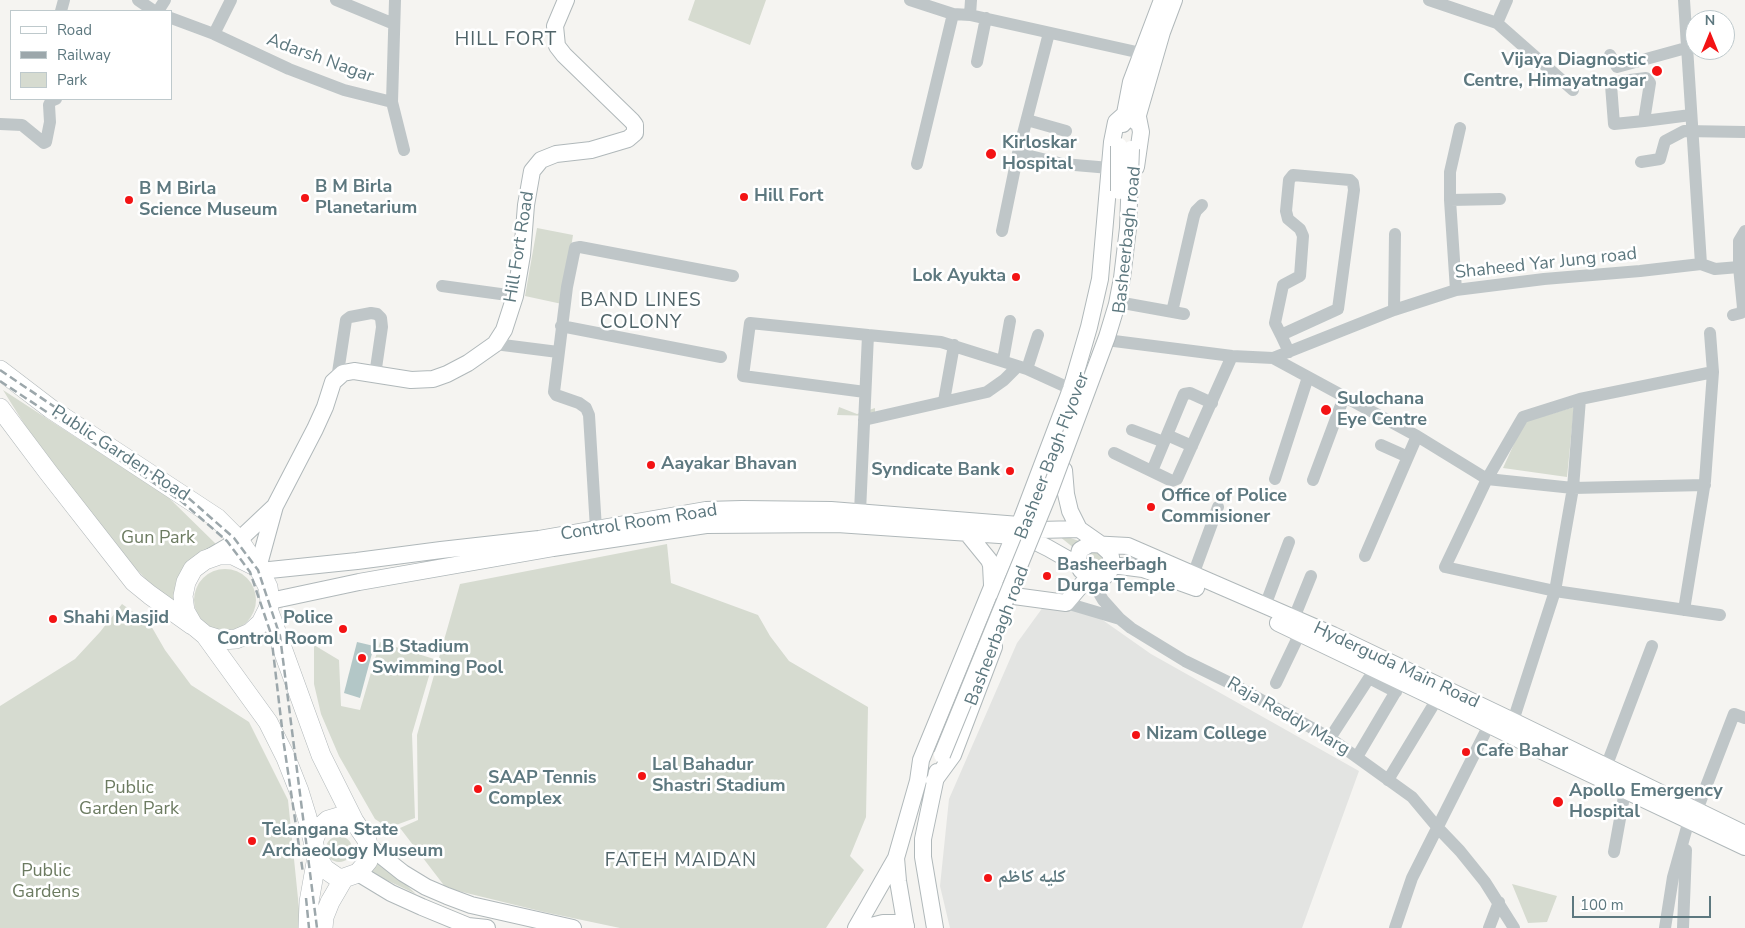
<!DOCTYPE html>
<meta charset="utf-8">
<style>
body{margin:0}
#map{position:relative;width:1745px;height:928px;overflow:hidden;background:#f5f4f1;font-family:"Nunito Sans",sans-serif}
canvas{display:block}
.legend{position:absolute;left:10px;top:10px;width:162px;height:90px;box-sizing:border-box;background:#fff;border:1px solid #bec9cc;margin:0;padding:6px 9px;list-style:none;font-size:15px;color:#5d787f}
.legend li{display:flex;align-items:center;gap:10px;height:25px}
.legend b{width:25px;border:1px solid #bec9cc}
.north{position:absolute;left:1685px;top:10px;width:50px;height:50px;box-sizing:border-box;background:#fff;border:1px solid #bec9cc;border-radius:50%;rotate:0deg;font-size:14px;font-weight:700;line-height:20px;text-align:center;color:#5d787f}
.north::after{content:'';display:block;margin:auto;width:18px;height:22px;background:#f31314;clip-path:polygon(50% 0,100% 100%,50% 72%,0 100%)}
.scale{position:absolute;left:1572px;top:896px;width:139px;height:22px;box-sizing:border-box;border:2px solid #5d787f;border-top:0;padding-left:6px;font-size:15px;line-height:18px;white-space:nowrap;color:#5d787f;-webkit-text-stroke:4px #fff;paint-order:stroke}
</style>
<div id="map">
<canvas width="1745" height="928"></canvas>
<ul class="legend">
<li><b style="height:6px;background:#fff"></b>Road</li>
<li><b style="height:6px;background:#9ca7ab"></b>Railway</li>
<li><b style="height:14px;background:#d6dbd0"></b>Park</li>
</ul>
<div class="north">N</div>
<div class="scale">100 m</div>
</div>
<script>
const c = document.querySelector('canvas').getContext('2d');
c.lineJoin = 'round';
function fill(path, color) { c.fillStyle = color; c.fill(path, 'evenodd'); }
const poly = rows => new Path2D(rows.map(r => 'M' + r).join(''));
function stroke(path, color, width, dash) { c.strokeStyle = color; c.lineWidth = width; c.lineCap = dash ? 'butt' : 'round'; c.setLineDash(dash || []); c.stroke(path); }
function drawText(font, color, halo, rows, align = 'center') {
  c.font = font + ' "Nunito Sans","Noto Naskh Arabic",sans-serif'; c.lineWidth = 5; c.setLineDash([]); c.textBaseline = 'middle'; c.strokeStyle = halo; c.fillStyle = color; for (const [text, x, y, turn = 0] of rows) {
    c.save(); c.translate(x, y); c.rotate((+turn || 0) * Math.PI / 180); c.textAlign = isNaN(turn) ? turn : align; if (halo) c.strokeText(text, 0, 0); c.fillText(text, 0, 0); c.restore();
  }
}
const built = poly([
 [1077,602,1151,654,1359,771,1302,928,950,928,940,886,949,799,1017,643,1046,603]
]);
const green = poly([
 [695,0,766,0,750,45,688,20],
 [537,228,573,235,562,304,525,296],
 [3,390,168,497,217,545,184,567,176,582,173,603,155,589,96,526,31,435],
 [839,407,857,414,875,408,875,416,837,415],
 [1574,407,1567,477,1503,468,1524,422],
 [1054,532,1090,545,1107,556,1103,565,1098,567,1088,566,1085,557],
 [667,544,671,583,758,615,770,636,789,661,868,707,866,817,850,856,864,870,826,928,620,928,544,912,446,888,400,828,418,820,417,735,460,584],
 '194 600a31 31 0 1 1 62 0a31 31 0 1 1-62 0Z',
 [122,604,150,624,165,650,191,685,249,722,288,800,301,928,0,928,0,706,75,659,100,632],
 [380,642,434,659,412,734,415,818,396,825,387,827,375,819,339,756,321,714,314,684,314,645,339,660,341,706,360,710],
 '326 849a13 13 0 1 1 26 0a13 13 0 1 1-26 0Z',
 [377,858,416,894,382,878,369,876],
 [1512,884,1557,896,1547,922,1528,923]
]);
const water = poly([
 [357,642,374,646,360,698,344,693]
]);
const minor = poly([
 [138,0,154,11],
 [336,0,394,24],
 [910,0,953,14],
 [1429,0,1497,23,1573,90],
 [1684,0,1701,264],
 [61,11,64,0],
 [158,11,165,0],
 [970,15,1141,53],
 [171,18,214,34,289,69,344,90,392,102,395,0],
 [1497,23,1507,0],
 [214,34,231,0],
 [1610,55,1617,67,1686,48],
 [977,62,986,18],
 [392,102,404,150],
 [1027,120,1066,131],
 [1644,121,1650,83,1648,80,1646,78,1622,81,1611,85,1614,124,1644,121,1683,116,1690,115],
 [0,124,22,125,44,143,46,142,50,122,49,105,51,101,56,99],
 [1018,153,1063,164,1110,168],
 [1641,162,1660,159,1665,141,1684,131,1745,132],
 [917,164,953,14,970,15,971,0],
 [1450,200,1500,199],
 [1002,231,1018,153,1049,33],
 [1701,264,1715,269,1739,267],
 [442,286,515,296],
 [1456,290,1450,200,1450,172,1460,128],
 [1123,303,1184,314],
 [1394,310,1395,234],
 [1172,312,1194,216,1196,211,1202,205],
 [1733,315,1741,313,1743,308,1739,267,1739,241,1745,231],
 [561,326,721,357],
 [1281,335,1275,323,1283,285,1300,276,1303,236,1300,229,1288,219,1286,211,1289,180,1293,175,1350,180,1353,183,1354,190,1338,309,1281,335,1289,352],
 [1114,341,1232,356,1273,358,1394,310,1456,290,1544,279,1640,271,1701,264],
 [495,344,558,352],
 [1273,358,1417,436,1487,479,1573,488,1705,485],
 [1003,360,1010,321],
 [1027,369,1038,335],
 [1713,372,1580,399,1523,417,1487,479,1445,567,1555,591,1720,615],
 [337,379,346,320,350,317,371,313,377,314,381,318,382,327,375,375],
 [865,392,743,376,750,323,868,335],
 [944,401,954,345],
 [864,420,987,392,1004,380,1018,366],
 [1132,430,1164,442],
 [1167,435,1192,446],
 [1381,445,1408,457],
 [1114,453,1172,481,1177,479,1232,356],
 [1152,471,1184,394,1190,393,1212,403],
 [1275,479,1308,377],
 [1313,480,1344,397],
 [860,512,868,335,941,342,1027,369,1071,389],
 [596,529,589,415,586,408,579,403,556,395,554,392,567,287,575,248,580,247,733,276],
 [1365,556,1417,436],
 [1193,575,1218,507],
 [1089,576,1103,600,1120,619,1131,628,1185,661,1236,686,1330,738,1412,797,1438,828,1460,851,1485,882,1514,928],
 [1066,603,1120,619],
 [1265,606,1289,542],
 [1684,610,1705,481,1713,372,1710,333],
 [1294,618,1311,576],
 [1276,683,1300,633],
 [1513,721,1555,591,1573,488,1580,399],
 [1330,738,1369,678,1396,692],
 [1357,757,1399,686],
 [1606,767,1652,646],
 [1388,780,1437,699],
 [1697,810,1734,714,1745,718],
 [1614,852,1625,791],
 [1395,928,1412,878,1489,725],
 [1489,928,1499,902],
 [1665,928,1673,877,1689,820],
 [1683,928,1686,850]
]);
const major = poly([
 [1136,122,1162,32,1174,0],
 [1123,124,1131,82,1162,0],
 [1136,167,1141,132,1137,112],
 [1064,470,1066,494,1070,511,1079,529],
 [967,533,989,560,991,565,992,585],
 [210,557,239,540,275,506],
 [1078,565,1078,558,1080,550,1090,544,1128,546,1333,635,1513,721,1745,834],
 [1112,565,1143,569,1196,588],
 [258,568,275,506,315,429,325,407,333,382,343,373,354,371,411,380,433,379,447,374,468,363,495,344,504,330,515,296,522,255,526,205,532,171,541,160,556,154,591,150,628,139,635,133,635,125,632,121,564,55,557,46,555,26,566,0],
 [260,571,357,561,441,550,539,539,706,510,742,509,831,510,1019,525,1039,530,1079,529,1099,543,1110,553,1111,557,1112,565,1109,572,1104,577,1097,578,1089,576],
 [995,589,1014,596,1066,603,1089,576],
 [270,601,359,582,553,548,706,525,837,524,1014,536,1034,541,1048,548,1078,565,1081,570,1089,576],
 [1278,623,1437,699,1544,752,1745,847],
 [934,781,953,755,994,647],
 [369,846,403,873,426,887,447,896,471,905,573,928],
 [358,873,391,893,422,907,468,926,487,928],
 [856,928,896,858],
 [863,928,883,923,896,923,906,926],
 [906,928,898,881,896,858,918,781,921,760,992,587,1022,518,1071,389,1089,327,1100,279,1112,142,1116,122,1125,114],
 [935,928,923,857,923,839,937,772]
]);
const highway = poly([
 [0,370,51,409,217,518,239,540,260,571,268,587,270,601,268,609,261,623,250,633,236,639,221,640,205,635,193,625,185,611,183,596,186,582,193,569,205,560,219,555,233,555,257,567],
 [0,408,48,472,134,582,150,595,192,625],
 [205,635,268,722,286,758,299,791,307,817,317,857,325,869,338,878,344,878,358,873,368,861,369,853,367,840,354,821,321,755,268,609],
 [313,842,318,829,328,820,338,817,354,821],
 [308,928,309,902,317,857],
 [323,928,324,917,330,902,344,878]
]);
const rail = poly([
 [0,370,185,495,234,538,258,570,280,636,317,928],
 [0,381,181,501,227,541,250,572,271,634,284,745,303,873],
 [306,898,309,928]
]);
const majorBridge = poly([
 [1119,146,1119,191],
 [942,755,1049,493,1107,337,1117,304,1122,278,1128,228,1131,149]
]);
const markers = [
 [1657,71,6,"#f31314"],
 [991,154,6,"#f31314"],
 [744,197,5,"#f31314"],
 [305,198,5,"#f31314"],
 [129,200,5,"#f31314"],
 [1016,277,5,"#f31314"],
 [1326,410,6,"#f31314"],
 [651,465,5,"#f31314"],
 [1010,471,5,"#f31314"],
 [1151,507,5,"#f31314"],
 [1047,576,5,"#f31314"],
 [53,619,5,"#f31314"],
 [343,629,5,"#f31314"],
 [362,658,5,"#f31314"],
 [1136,735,5,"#f31314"],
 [1466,752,5,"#f31314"],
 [642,776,5,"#f31314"],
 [478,789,5,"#f31314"],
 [1558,802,6,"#f31314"],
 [252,841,5,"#f31314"],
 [988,878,5,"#f31314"]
];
const streetNames = [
 ["Adarsh Nagar",320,59,20],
 ["Basheerbagh road",1128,240,-84],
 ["Hill Fort Road",520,247,-81],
 ["Shaheed Yar Jung road",1546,264,-6],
 ["Public Garden Road",120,454,33],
 ["Basheer Bagh Flyover",1053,456,-69],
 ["Control Room Road",639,523,-9],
 ["Basheerbagh road",998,636,-69],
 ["Hyderguda Main Road",1396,666,25],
 ["Raja Reddy Marg",1288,717,30]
];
const poiNames = [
 ["Vijaya Diagnostic",1646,61,"right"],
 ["Centre, Himayatnagar",1646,82,"right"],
 ["Kirloskar",1002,144],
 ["Hospital",1002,165],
 ["B M Birla",315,188],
 ["Planetarium",315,209],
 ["B M Birla",139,190],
 ["Science Museum",139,211],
 ["Hill Fort",754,197],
 ["Lok Ayukta",1006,277,"right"],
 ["Sulochana",1337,400],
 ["Eye Centre",1337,421],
 ["Aayakar Bhavan",661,465],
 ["Syndicate Bank",1000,471,"right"],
 ["Office of Police",1161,497],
 ["Commisioner",1161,518],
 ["Basheerbagh",1057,566],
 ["Durga Temple",1057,587],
 ["Shahi Masjid",63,619],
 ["Police",333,619,"right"],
 ["Control Room",333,640,"right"],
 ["LB Stadium",372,648],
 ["Swimming Pool",372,669],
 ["Nizam College",1146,735],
 ["Cafe Bahar",1476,752],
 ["Lal Bahadur",652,766],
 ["Shastri Stadium",652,787],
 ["SAAP Tennis",488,779],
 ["Complex",488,800],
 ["Apollo Emergency",1569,792],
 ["Hospital",1569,813],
 ["Telangana State",262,831],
 ["Archaeology Museum",262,852],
 ["كليه كاظم",998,878]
];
const parkNames = [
 ["Gun Park",158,539],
 ["Public",129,789],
 ["Garden Park",129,810],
 ["Public",46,872],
 ["Gardens",46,893]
];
const neighbourhoodNames = [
 ["HILL FORT",506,40],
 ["BAND LINES",641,301],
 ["COLONY",641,323],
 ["FATEH MAIDAN",681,861]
];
fill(built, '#e3e4e2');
fill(green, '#d6dbd0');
fill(water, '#b3c7c7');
stroke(major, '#b0b8ba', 18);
stroke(highway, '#b2b8ba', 20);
stroke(minor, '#bfc6c8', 12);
stroke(major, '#fff', 16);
stroke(highway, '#fff', 19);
stroke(rail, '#9ca7ab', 2.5, [8, 4]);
stroke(majorBridge, '#b0b8ba', 18, []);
stroke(majorBridge, '#fff', 16);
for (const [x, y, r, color] of markers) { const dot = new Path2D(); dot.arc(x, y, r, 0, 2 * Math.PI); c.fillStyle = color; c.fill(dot); stroke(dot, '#fff', 2); }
drawText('18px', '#5d787f', '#fff', streetNames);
drawText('bold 18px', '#5d787f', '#fff', poiNames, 'left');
drawText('18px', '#6c7b61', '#fff', parkNames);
c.letterSpacing = '1px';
drawText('19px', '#506469', '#fff', neighbourhoodNames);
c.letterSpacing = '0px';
</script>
